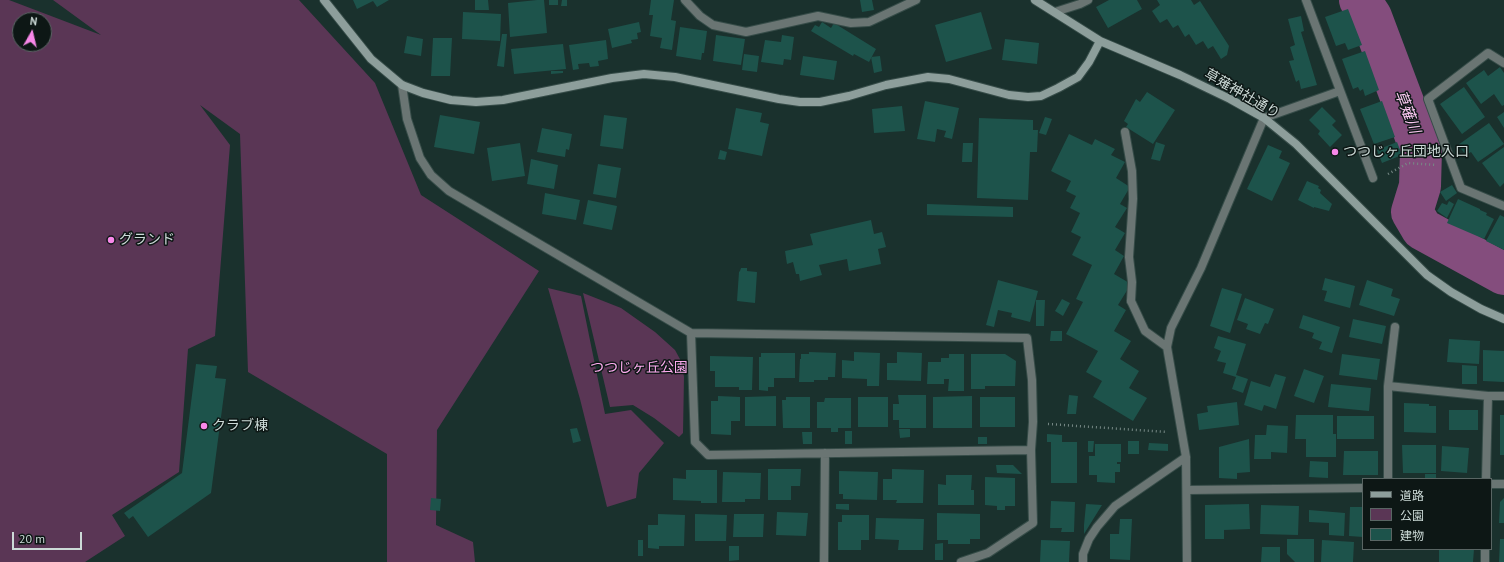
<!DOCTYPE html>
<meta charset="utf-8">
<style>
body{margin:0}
#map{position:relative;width:1504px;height:562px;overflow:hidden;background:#1a312d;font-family:"PT Sans","Noto Sans JP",sans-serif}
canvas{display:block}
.legend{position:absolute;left:1362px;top:478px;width:130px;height:72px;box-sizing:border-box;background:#0d1715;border:1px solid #596563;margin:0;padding:5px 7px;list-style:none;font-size:12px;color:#ccdad7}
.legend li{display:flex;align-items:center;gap:8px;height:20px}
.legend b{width:20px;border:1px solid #596563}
.north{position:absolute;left:12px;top:12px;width:40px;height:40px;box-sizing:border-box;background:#0d1715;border:1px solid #596563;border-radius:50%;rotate:8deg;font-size:11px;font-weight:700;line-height:16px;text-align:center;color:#ccdad7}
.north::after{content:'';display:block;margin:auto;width:14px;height:18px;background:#f888e9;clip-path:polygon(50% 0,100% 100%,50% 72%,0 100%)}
.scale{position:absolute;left:12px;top:532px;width:70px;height:18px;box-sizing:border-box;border:2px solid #ccdad7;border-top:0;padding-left:5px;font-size:12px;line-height:14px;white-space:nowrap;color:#ccdad7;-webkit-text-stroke:3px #0d1715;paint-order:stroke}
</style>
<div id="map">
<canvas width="1504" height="562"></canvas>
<ul class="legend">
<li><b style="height:5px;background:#8d9e9b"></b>道路</li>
<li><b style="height:11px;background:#5a3655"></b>公園</li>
<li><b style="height:11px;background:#1d534b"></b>建物</li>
</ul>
<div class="north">N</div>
<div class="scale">20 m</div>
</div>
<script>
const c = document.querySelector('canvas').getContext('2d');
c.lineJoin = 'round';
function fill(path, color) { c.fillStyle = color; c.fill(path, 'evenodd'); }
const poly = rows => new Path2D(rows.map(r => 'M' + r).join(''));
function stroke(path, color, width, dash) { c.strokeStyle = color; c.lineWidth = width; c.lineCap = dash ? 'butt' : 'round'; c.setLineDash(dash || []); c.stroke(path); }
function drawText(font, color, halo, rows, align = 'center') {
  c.font = font + ' "PT Sans","Noto Sans JP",sans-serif'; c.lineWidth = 3; c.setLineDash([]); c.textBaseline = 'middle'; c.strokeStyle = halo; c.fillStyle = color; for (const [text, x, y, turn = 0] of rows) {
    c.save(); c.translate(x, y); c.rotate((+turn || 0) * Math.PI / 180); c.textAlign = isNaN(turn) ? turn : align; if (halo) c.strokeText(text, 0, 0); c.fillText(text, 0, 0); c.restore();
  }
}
const green = poly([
 [0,0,9,0,101,35,53,0,299,0,375,83,421,195,539,271,437,430,436,525,473,542,475,562,387,562,387,454,248,372,240,134,200,105,230,145,215,336,188,349,179,472,112,515,125,536,85,562,0,562],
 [20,20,44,20,44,44,20,44],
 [548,288,581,296,605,414,631,410,664,443,639,473,636,498,607,507,580,399],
 [583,293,621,308,655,332,675,350,681,361,684,377,683,433,679,437,654,418,633,405,610,407]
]);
const river = poly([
 [1360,0,1371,17,1421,150,1420,186,1412,212,1422,229,1504,274]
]);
const building = poly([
 [353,0,389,0,377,7,373,1,357,9],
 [475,0,488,0,489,10,475,10],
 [537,0,544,0,547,33,510,37,508,3],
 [549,0,558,0,558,5,549,5],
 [562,0,567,0,567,6,561,6],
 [651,0,674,0,671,20,676,21,672,50,660,48,662,38,650,36,653,15,649,15],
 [860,0,872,0,874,10,862,12],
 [1109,0,1137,0,1142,9,1108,28,1096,7],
 [1157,0,1191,0,1194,5,1200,1,1229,46,1227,55,1221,59,1213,46,1208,49,1203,41,1196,45,1189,34,1185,37,1178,25,1173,28,1167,19,1160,23,1152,11,1160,5],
 [1348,9,1362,45,1348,50,1345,43,1336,46,1325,17],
 [463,12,501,14,500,41,462,39],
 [981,12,992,49,946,62,935,25],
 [1301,16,1304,31,1301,32,1317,85,1301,89,1299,80,1296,82,1289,61,1294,60,1290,47,1295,45,1288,19],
 [639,22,641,32,637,33,638,39,631,40,632,43,612,48,608,29],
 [822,22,831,28,834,23,876,49,869,62,854,54,853,56,811,31,815,25,819,27],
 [680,27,707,31,704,53,702,53,701,60,676,56],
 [502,34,507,34,504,67,497,66],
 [716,35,745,39,741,65,713,61],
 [782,35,794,37,791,60,784,59,783,65,761,62,765,40,781,42],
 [407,36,423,39,421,56,404,53],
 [433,38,452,38,450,76,431,76],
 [1005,39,1039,43,1037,64,1002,60],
 [606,40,608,59,598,61,599,66,590,67,589,63,578,64,579,69,573,70,569,45],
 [563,44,566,69,514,74,511,49],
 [1365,51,1379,90,1365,96,1363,89,1360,91,1358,87,1353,89,1342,59],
 [744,54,759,56,757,72,742,70],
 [803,56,837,61,834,80,800,75],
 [880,56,882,71,874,73,871,57],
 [1500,67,1504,73,1504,105,1502,106,1494,94,1481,104,1466,83,1484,70,1488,76],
 [551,71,563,71,563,73,551,74],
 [1464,87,1485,117,1462,134,1440,104],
 [1147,92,1175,110,1153,144,1126,127,1128,124,1124,121,1136,99,1140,102],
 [925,101,959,108,952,139,944,137,946,131,937,129,935,142,917,139],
 [1382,101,1395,137,1374,144,1360,109],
 [902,106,905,131,874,133,872,109],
 [1322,107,1336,121,1332,125,1342,135,1330,147,1318,134,1320,131,1309,120],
 [736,108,762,113,760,122,769,124,762,156,728,149],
 [1504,112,1504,128,1497,117],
 [440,115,480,122,474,154,434,147],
 [604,115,627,118,623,149,600,146],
 [1045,117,1052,119,1046,135,1039,133],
 [979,118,1033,120,1033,130,1038,130,1037,152,1030,152,1028,200,977,198],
 [1489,123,1504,144,1478,162,1471,152,1466,155,1458,145],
 [542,128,572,134,569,150,566,149,565,157,537,152],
 [1069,134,1092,145,1095,139,1115,149,1111,155,1125,162,1116,178,1130,187,1120,204,1127,208,1115,227,1125,233,1115,250,1124,256,1114,274,1131,284,1118,305,1126,310,1114,331,1131,341,1120,359,1139,371,1129,388,1147,398,1133,421,1093,397,1102,381,1086,372,1098,351,1066,334,1083,302,1076,299,1092,265,1072,255,1081,237,1071,232,1080,213,1070,208,1076,196,1066,191,1071,181,1051,171],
 [1156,142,1165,145,1160,161,1151,159],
 [1397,142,1402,155,1382,163,1377,150],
 [520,143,525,176,492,181,487,148],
 [963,143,973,143,972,162,962,162],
 [1268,145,1282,151,1279,158,1290,163,1272,201,1247,189],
 [1504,147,1504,183,1500,187,1482,163],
 [720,150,727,152,725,160,718,159],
 [531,159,558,165,554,189,527,184],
 [598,164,621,168,616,198,593,194],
 [1307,181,1319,186,1318,188,1321,190,1320,193,1332,204,1329,211,1314,207,1314,208,1298,200],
 [1452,185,1457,193,1446,201,1440,192],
 [545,193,580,200,576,220,542,214],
 [1458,199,1480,209,1480,210,1487,213,1486,215,1494,219,1484,239,1447,223],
 [588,200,617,206,612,230,583,224],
 [1449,201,1454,204,1447,218,1437,211,1442,203,1447,205],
 [927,204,1013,207,1013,217,927,215],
 [1500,215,1504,217,1504,250,1486,241],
 [871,220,874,234,882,232,886,247,878,249,881,264,849,271,847,259,819,265,822,275,800,281,799,274,796,274,793,262,787,264,785,251,813,245,810,234],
 [741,268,747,268,747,271,757,272,755,303,737,301,739,272,740,271],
 [1325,278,1355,286,1350,308,1324,301,1327,291,1322,290],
 [998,280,1038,291,1030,322,1011,317,1012,313,998,310,994,327,986,325],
 [1367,280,1393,289,1391,296,1400,299,1394,316,1359,305],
 [1222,288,1242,294,1230,333,1210,326],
 [1245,298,1274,309,1268,324,1265,323,1260,334,1246,329,1248,324,1237,320],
 [1062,299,1070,303,1063,316,1055,311],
 [1036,300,1045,300,1044,326,1036,326],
 [1303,315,1340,327,1332,353,1319,349,1322,342,1312,338,1314,333,1299,328],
 [1353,319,1386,326,1382,344,1349,337],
 [1051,331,1062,331,1062,341,1050,341],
 [1218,336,1246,344,1236,375,1248,379,1243,393,1232,389,1236,377,1223,373,1226,363,1217,361,1221,351,1214,348],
 [1449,339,1480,341,1479,364,1447,362],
 [1483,350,1504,351,1504,382,1483,381],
 [809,352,836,353,835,377,828,377,828,380,814,380,814,382,799,382,800,359,801,359,801,354,809,354],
 [854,352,880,353,879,386,867,386,867,379,842,378,842,360,854,361],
 [897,352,922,353,921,381,887,380,887,363,897,363],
 [761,353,795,353,795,378,774,378,774,387,768,387,768,391,759,390,759,357,761,357],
 [949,354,964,354,964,391,948,391,949,379,944,379,944,384,927,384,928,362,941,362,941,358,949,358],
 [971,354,1005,354,1016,361,1015,386,985,386,985,389,971,389],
 [1342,354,1380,359,1377,380,1339,375],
 [710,356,753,357,752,390,739,390,739,387,715,387,715,371,710,371],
 [196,364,217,366,215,378,226,379,211,493,148,537,133,516,129,519,124,513,182,473],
 [1462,365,1477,366,1477,384,1462,384],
 [1304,369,1324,376,1314,403,1294,396],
 [1275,374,1286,377,1276,409,1264,405,1262,411,1244,405,1251,381,1270,387],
 [1331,384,1371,388,1369,411,1328,407],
 [898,395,926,395,926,428,899,428,899,420,893,420,893,404,899,404],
 [1069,395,1078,396,1076,414,1067,414],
 [718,396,740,397,740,421,731,421,731,435,711,434,711,401,718,401],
 [776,396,776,426,745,426,745,397],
 [972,396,972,428,933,428,933,397],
 [786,397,810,397,810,428,783,428,782,400,786,400],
 [858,397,888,397,888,427,858,427],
 [980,397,1015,397,1015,427,980,427],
 [825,398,851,398,851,428,838,428,838,432,831,432,831,428,817,428,817,402,824,402],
 [1237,402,1239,425,1199,430,1197,414,1208,412,1207,406],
 [1404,403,1429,404,1429,406,1436,406,1436,433,1404,432],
 [1449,410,1478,410,1478,430,1449,430],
 [1296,415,1333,415,1333,434,1336,434,1336,457,1306,457,1306,439,1295,439],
 [1500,415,1504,415,1504,455,1500,455],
 [1337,416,1374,416,1374,439,1337,439],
 [1267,425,1288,426,1287,453,1271,452,1271,459,1254,459,1255,435,1266,435],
 [577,428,581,441,573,443,570,429],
 [899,429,910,429,910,437,900,438],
 [845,431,852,431,852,444,845,444],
 [802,432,812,432,812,444,803,444],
 [1047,434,1062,435,1062,442,1077,442,1077,483,1051,483,1051,442,1047,442],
 [978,437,987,437,987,444,978,444],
 [1249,439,1250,472,1237,473,1237,479,1219,478,1219,447],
 [1088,441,1094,441,1093,452,1088,452],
 [1128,441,1139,441,1139,454,1128,454],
 [1149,443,1168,444,1168,451,1148,450],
 [1095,444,1121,444,1121,462,1117,462,1117,464,1120,464,1120,472,1115,472,1115,483,1097,482,1097,475,1089,475,1089,456,1095,456],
 [1402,445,1436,445,1436,473,1403,473],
 [1442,446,1469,448,1467,473,1441,471],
 [1344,451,1378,451,1378,475,1343,475],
 [1310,461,1328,462,1328,478,1309,477],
 [996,465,1013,465,1022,474,997,473],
 [768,469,801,469,800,486,791,486,791,500,768,500],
 [892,469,924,470,923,503,896,503,897,500,883,500,883,479,892,479],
 [686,470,717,470,717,503,701,503,701,501,673,500,673,478,686,479],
 [839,471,878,472,877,500,843,499,843,494,839,494],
 [723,472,761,473,760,499,745,499,745,502,722,502],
 [1425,474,1436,474,1436,479,1425,479],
 [946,475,972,475,971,490,974,490,974,505,938,505,938,484,946,485],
 [985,477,1015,478,1015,506,1005,506,1005,510,997,510,997,506,985,505],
 [431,498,441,499,440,511,430,510],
 [1504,498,1504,523,1499,523,1500,502],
 [1051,501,1075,502,1074,532,1061,532,1062,528,1050,528],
 [836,504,849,504,849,510,836,509],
 [1086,504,1102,505,1084,534,1084,525],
 [1249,504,1250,529,1224,530,1224,539,1205,539,1205,505],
 [1261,505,1299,506,1298,535,1260,534],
 [1350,507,1363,507,1363,537,1349,536],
 [1309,510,1345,513,1344,536,1329,535,1329,523,1309,522],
 [777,512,808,513,806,536,776,535],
 [937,513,980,514,980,539,970,539,970,544,948,544,948,540,937,540],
 [658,514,685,515,684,546,659,546,659,549,648,548,648,525,658,525],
 [695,514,727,515,726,541,695,541],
 [734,514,764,514,763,537,733,537],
 [842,515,869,515,869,540,861,540,861,550,838,550,838,522,842,522],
 [876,518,924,519,923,550,898,550,899,540,875,539],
 [1120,519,1132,519,1130,560,1110,559,1110,534,1119,534],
 [1287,539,1314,539,1314,562,1295,562,1287,554],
 [1500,539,1504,539,1504,562,1499,562],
 [638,540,643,540,643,556,638,556],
 [1041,540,1070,541,1069,562,1040,562],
 [1322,540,1354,542,1353,562,1321,562],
 [943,543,943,560,935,560,935,544],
 [729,546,739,546,739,560,729,561],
 [1262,547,1280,547,1280,562,1261,562],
 [1439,549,1474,549,1473,562,1439,562]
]);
const path = poly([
 [1388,174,1408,163,1436,165],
 [1048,424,1167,432]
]);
const lane = poly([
 [1125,132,1132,171,1133,199,1129,257,1132,282,1131,301]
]);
const street = poly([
 [685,0,700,16,713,25,746,32,818,16,851,23,869,22,916,0],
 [1306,0,1373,178],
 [1055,12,1080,4,1088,0],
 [1504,63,1488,53,1428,99,1461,188,1504,206],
 [402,85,407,119,420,158,431,175,449,191,691,333],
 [1131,301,1145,331,1167,347],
 [1388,386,1395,327],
 [1388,479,1388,386,1488,396,1504,396],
 [1486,479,1488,396],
 [1491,484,1504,484],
 [1188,490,1363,488],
 [824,562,825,453],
 [961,562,988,553,1033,523,1031,450,1033,422,1032,380,1027,338,691,333,695,442,708,455,1031,450],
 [1083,562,1083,554,1089,539,1097,527,1115,506,1186,457],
 [1187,562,1186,457,1167,347,1171,328,1201,268,1264,118,1340,91],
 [1485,562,1485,549]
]);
const secondary = poly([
 [324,0,371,59,402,85,423,93,451,100,476,102,503,100,612,78,644,74,675,77,779,99,800,102,820,102,849,96,886,85,928,77,949,79,1009,95,1028,97,1041,96,1058,88,1078,77,1089,62,1100,41],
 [1035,0,1100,41,1180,75,1230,99,1264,118,1296,144,1427,275,1451,292,1481,309,1504,319]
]);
const markers = [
 [1335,152,4,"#f888e9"],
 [111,240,4,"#f888e9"],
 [204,426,4,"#f888e9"]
];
const streetNames = [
 ["草薙神社通り",1242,94,30]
];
const poiNames = [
 ["つつじヶ丘団地入口",1343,152],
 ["グランド",119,240],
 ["クラブ棟",212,426]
];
const parkNames = [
 ["つつじヶ丘公園",639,368]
];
const waterNames = [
 ["草薙川",1407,112,69]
];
fill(green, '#5a3655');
stroke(river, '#844d7d', 42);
fill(building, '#1d534b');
stroke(lane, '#364c48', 10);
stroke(street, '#364c48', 10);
stroke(secondary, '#364c48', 10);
stroke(path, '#778986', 2.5, [1, 3]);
stroke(lane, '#6a7573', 8);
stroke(street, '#6a7573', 8);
stroke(secondary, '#8d9e9b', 8);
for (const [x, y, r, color] of markers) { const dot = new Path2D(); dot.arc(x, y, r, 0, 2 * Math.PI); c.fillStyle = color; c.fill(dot); stroke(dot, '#0d1715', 1.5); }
drawText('14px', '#ccdad7', '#0d1715', streetNames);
drawText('14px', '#ccdad7', '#0d1715', poiNames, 'left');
drawText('14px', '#fdacf0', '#0d1715', parkNames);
drawText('italic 15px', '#f9c7f0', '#0d1715', waterNames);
</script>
